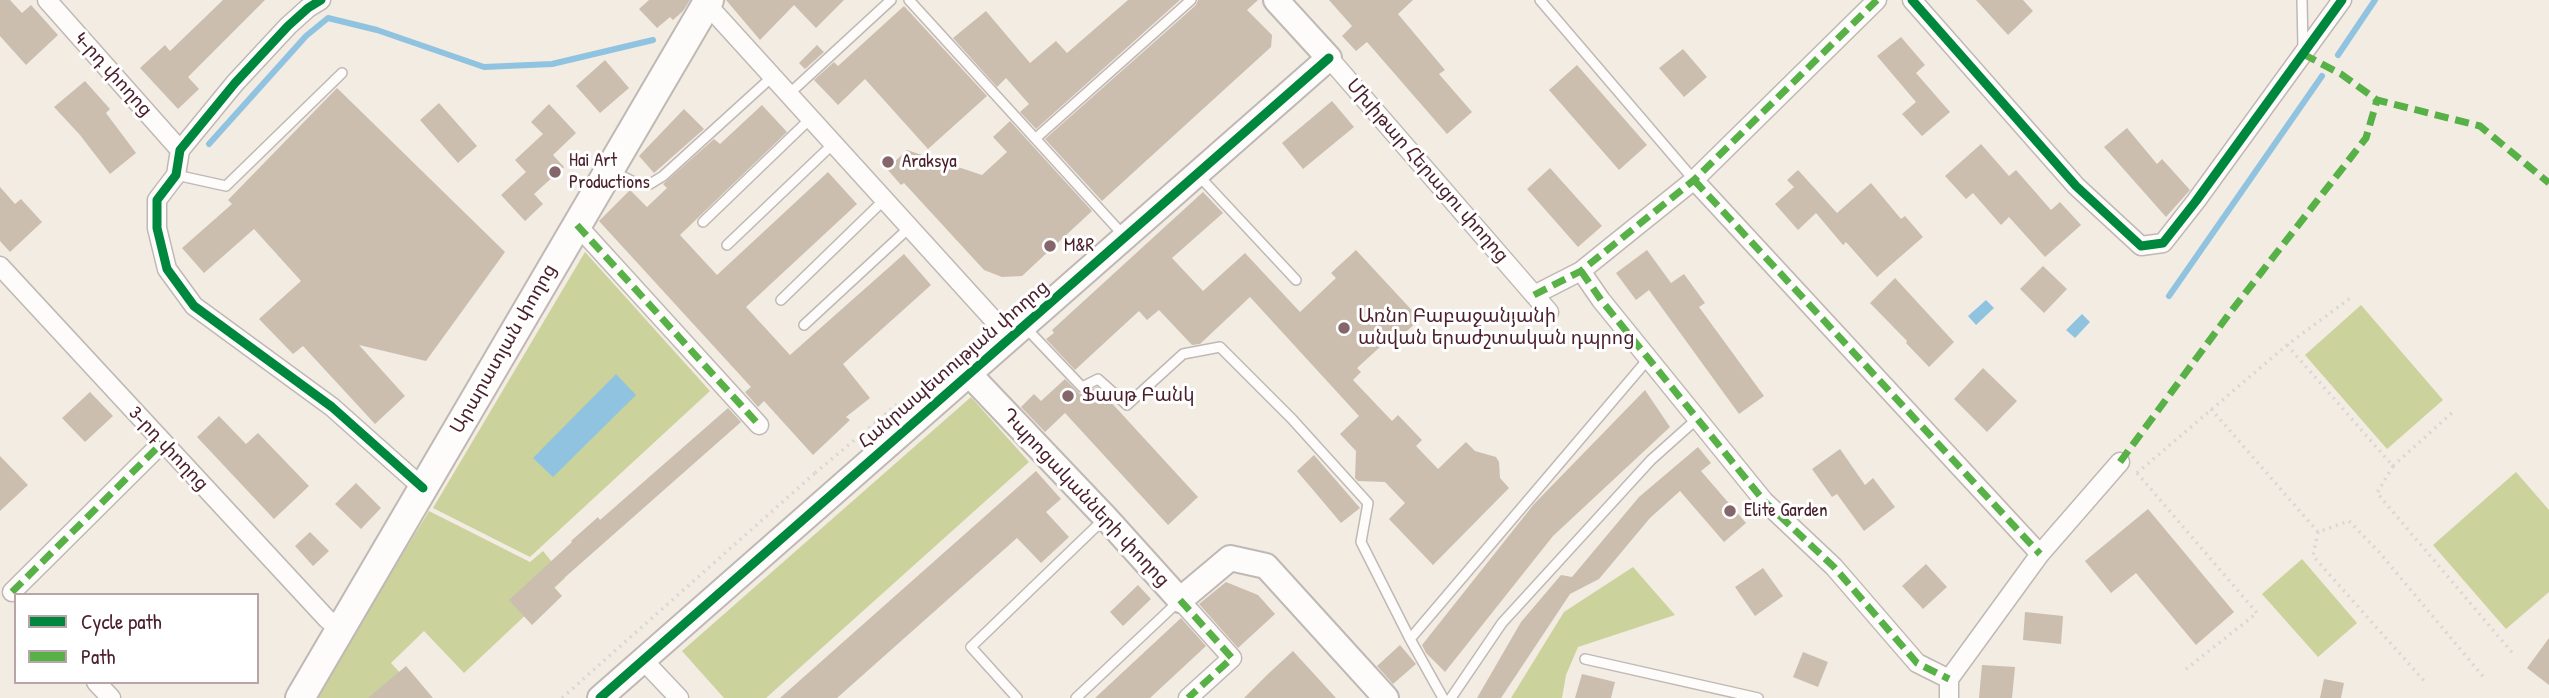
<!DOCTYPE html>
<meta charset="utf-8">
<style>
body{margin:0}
#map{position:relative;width:2549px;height:698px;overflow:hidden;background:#f2ece3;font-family:"Patrick Hand",sans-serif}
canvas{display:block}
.legend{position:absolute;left:14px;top:593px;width:245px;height:91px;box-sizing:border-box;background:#fff;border:2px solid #b7a5aa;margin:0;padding:9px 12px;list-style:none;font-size:21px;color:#4a1f2b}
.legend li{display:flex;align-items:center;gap:14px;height:35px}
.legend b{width:35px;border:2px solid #b7a5aa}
</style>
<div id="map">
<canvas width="2549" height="698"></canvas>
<ul class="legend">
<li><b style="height:9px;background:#00873e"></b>Cycle path</li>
<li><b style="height:9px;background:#57b146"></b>Path</li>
</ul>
</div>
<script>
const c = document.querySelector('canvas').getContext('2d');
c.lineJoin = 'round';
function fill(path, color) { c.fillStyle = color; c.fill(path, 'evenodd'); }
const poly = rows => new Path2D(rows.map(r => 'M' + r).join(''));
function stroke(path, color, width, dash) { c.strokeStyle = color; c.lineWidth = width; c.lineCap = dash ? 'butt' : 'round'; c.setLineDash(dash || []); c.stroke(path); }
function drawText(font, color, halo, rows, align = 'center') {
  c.font = font + ' "Patrick Hand","Noto Sans Armenian",sans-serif'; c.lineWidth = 6; c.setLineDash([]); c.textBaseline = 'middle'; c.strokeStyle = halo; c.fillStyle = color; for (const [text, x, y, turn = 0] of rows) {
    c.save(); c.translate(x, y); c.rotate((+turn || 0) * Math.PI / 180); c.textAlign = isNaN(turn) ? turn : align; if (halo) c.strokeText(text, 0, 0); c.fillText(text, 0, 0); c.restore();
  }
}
const green = poly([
 [585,252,710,391,530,557,433,508],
 [2361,305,2443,400,2387,449,2305,355],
 [971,397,1029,462,766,698,724,698,682,651],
 [2516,472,2549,510,2549,592,2506,629,2433,545],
 [429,511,530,562,543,551,565,578,464,673,424,631,391,663,423,698,314,698],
 [2302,559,2357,623,2318,657,2262,594],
 [1633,567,1675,615,1578,647,1566,675,1562,698,1511,698,1564,612]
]);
const water = poly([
 [1986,300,1994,308,1976,325,1968,316],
 [2082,314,2090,322,2075,338,2066,330],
 [616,374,636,395,553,477,533,458]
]);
const stream = poly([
 [2338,55,2375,0],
 [209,144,306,36,328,18,377,30,484,67,552,64,653,40],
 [2169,296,2322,76]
]);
const building = poly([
 [0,0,10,0,22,13,31,5,58,35,26,65,0,36],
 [223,0,265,0,188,77,199,89,178,109,140,68,165,45,170,51],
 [649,0,690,0,683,11,673,20,670,17,657,28,639,9],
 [726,0,844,0,816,28,794,5,760,40],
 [1128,0,1180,0,1036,129,1020,112,1029,104,1006,78,997,87,953,38,986,11,1030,63,1056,41,1067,53],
 [1198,0,1258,0,1247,10,1272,35,1271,47,1102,201,1045,139,1196,5],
 [1329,0,1413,0,1398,14,1445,70,1439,74,1472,112,1447,134,1367,42,1356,51,1342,36,1352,26],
 [1976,0,2023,0,2033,11,2008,35],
 [904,6,987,96,928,149,865,79,838,105,814,80,834,62,838,66],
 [1901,37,1925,65,1916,73,1950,112,1922,136,1902,114,1916,102,1877,56],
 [817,45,824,52,805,69,799,63],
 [1683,49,1707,77,1684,97,1659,68],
 [605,60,629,88,600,113,576,86],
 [1577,65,1647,145,1619,170,1549,90],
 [85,81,110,109,106,113,136,153,110,174,80,135,54,107],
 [337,88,505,252,426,361,359,345,405,396,375,424,303,346,293,354,259,319,301,281,254,229,204,273,182,248,232,204,228,200],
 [1332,101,1354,127,1303,169,1282,143],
 [439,103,477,146,458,163,420,120],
 [549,104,576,133,553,155,564,167,534,194,543,204,525,221,501,195,526,172,515,160,543,134,531,122],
 [762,105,787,132,680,235,717,275,828,172,857,204,746,307,790,355,904,254,931,285,843,364,870,398,846,417,850,420,813,455,764,401,758,407,745,392,751,387,599,221,630,190,647,207,667,188,663,184,714,139,720,144],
 [684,109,704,129,654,173,639,156],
 [1010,121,1092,211,1022,276,1002,277,984,270,904,183,901,185,887,169,907,150,982,175,1007,152,993,137],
 [2127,128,2157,164,2162,159,2190,190,2166,217,2104,147],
 [1981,144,2009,176,2016,170,2051,210,2060,202,2081,225,2045,257,2009,217,2001,225,1973,193,1966,199,1945,176],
 [1550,168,1602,226,1578,247,1527,189],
 [1798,170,1837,213,1871,183,1901,219,1905,216,1923,237,1877,277,1846,242,1843,245,1816,213,1798,230,1775,204,1794,187,1787,180],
 [0,187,15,204,21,199,42,222,10,252,0,241],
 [1203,192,1223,213,1172,258,1203,291,1245,253,1300,312,1336,278,1331,273,1356,250,1420,319,1395,342,1391,337,1357,368,1361,372,1353,380,1392,421,1398,415,1422,440,1416,446,1438,469,1466,442,1475,451,1496,457,1499,462,1500,478,1509,488,1433,565,1389,519,1405,503,1385,482,1358,481,1355,478,1356,451,1340,434,1359,416,1250,297,1200,344,1192,345,1159,310,1147,320,1139,311,1075,370,1046,339,1054,333,1052,330],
 [1647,250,1671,283,1684,274,1705,303,1699,307,1764,396,1739,414,1649,290,1636,300,1616,273],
 [2043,266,2067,289,2044,313,2020,289],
 [1895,278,1954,342,1929,367,1906,343,1907,341,1870,303],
 [1983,368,2017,401,1987,432,1954,399],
 [1065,379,1080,394,1097,387,1198,497,1168,525,1065,413,1045,432,1021,407,1034,394,1041,401],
 [1645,390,1670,427,1553,536,1445,672,1426,653,1422,645,1534,504],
 [90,392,113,416,85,442,62,418],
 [728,408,741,422,554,587,562,596,532,625,509,600,572,542,571,541,598,517,600,520],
 [219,416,246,444,258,433,309,486,274,519,197,437],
 [1698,447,1711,463,1701,471,1746,523,1724,542,1680,491,1650,518,1599,579,1570,594,1501,698,1477,698,1521,622,1561,575,1572,577,1639,497],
 [1840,449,1865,485,1873,478,1895,507,1864,531,1837,494,1832,497,1812,469],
 [1314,455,1360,508,1341,523,1297,471],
 [0,456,28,485,0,511],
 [1036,471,1061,499,1046,512,1069,537,1041,563,1017,538,837,698,780,698],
 [356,483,381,508,361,529,335,504],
 [2148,509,2234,612,2196,645,2136,573,2111,593,2085,561],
 [310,532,329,551,313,566,295,546],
 [1926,564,1947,587,1923,609,1902,586],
 [1763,568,1783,596,1755,616,1735,587],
 [1226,582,1258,595,1275,614,1238,648,1199,604],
 [1138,585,1151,599,1123,626,1110,612],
 [2025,612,2063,616,2061,644,2023,640],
 [1181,618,1206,646,1150,698,1095,698],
 [2549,638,2549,685,2527,668],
 [1400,645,1416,664,1393,684,1377,666],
 [1293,651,1336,698,1244,698,1268,674],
 [1803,652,1828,662,1818,687,1793,677],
 [1982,665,2015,667,2012,698,1979,698],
 [406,666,433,698,368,698],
 [1582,674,1615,682,1611,698,1575,698],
 [2324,679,2344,683,2341,698,2320,698]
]);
const path = poly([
 [2287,345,2393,466,2377,493,2515,656],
 [2211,409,2318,532,2349,521,2379,552,2486,680],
 [2393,466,2455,410],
 [815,473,901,401],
 [2137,473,2287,345,2353,296],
 [2137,473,2257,613,2186,669],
 [2318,532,2313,556,2425,682],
 [562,698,815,473,816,475]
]);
const lane = poly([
 [909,0,1125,237],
 [1540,0,1694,180],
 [2302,0,2303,47],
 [790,93,891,0],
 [1036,138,1191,0],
 [614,172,636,183,650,184,663,176,773,76],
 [176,175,226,186,342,73],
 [1199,176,1296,280],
 [703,222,812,117],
 [727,245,834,143],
 [781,300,885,199],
 [804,325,910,227],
 [1026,328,1082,387,1098,379,1127,405,1183,354,1220,347,1292,419,1368,503,1361,542,1410,639,1443,698],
 [1410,639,1649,358],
 [1585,659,1758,698],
 [1017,698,971,647,1104,519],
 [1076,698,1179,601],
 [1451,698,1502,623,1651,460,1698,418]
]);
const street = poly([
 [47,0,180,150],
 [321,0,308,8,288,26,235,83,180,150,176,175,157,200,157,228,167,269,194,306,332,407,423,488],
 [703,0,1011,339],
 [1912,0,2076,186,2141,246,2163,243,2196,201,2342,0],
 [1329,58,1549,312],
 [1694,180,2040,554],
 [577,225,759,425],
 [0,266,327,619,340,629],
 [1581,271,1601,300,1764,501,1834,567,1917,663,1949,679],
 [1534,295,1581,271,1694,180,1877,0],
 [12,592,162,443],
 [1180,600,1232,658,1188,698],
 [643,660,679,698],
 [96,682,111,698],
 [1949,698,1949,679,2040,554,2120,462]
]);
const secondary = poly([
 [970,375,1106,518,1180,600,1230,558,1266,566,1386,698],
 [600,698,1329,58,1276,0]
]);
const primary = poly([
 [300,698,709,0]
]);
const quiet = poly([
 [2303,54,2341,74,2377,100,2480,126,2549,183],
 [1694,180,2040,554],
 [577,225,759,425],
 [1581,271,1601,300,1764,501,1834,567,1917,663,1949,679],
 [1534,295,1581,271,1694,180,1877,0],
 [2120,462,2229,314,2366,138,2377,100],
 [12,592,162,443],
 [1180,600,1232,658,1188,698]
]);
const cycleway = poly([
 [321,0,308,8,288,26,235,83,180,150,176,175,157,200,157,228,167,269,194,306,332,407,423,488],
 [1912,0,2076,186,2141,246,2163,243,2196,201,2342,0],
 [600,698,1329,58]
]);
const markers = [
 [888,162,7,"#85676b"],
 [555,172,7,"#85676b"],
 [1050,246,7,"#85676b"],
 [1344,328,7,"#85676b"],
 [1068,396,7,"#85676b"],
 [1730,511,7,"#85676b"]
];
const streetNames = [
 ["4-րդ փողոց",113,75,48],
 ["Մխիթար Հերացու փողոց",1427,171,49],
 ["Արարատյան փողոց",504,349,-60],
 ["Հանրապետության փողոց",954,365,-41],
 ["3-րդ փողոց",168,449,47],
 ["Դպրոցականների փողոց",1085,498,47]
];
const poiNames = [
 ["Hai Art",569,161],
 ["Productions",569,183],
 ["Araksya",902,162],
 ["M&R",1064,246],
 ["Առնո Բաբաջանյանի",1358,317],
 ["անվան երաժշտական դպրոց",1358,339],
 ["Ֆասթ Բանկ",1082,396],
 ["Elite Garden",1744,511]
];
fill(green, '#ccd29b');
fill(water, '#90c3e0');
stroke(stream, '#90c3e0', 6);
fill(building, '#cbbeaf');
stroke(lane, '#c0b8b4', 12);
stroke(street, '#c0b8b4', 21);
stroke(secondary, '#c0b8b4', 28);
stroke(primary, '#c0b8b4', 32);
stroke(path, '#d9d6d5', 3.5, [2, 5]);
stroke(lane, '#fdfcfb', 9);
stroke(street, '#fdfcfb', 18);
stroke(secondary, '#fdfcfb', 24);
stroke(primary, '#fdfcfb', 28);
stroke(quiet, '#57b146', 7, [14, 7]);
stroke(cycleway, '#00873e', 9);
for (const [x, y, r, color] of markers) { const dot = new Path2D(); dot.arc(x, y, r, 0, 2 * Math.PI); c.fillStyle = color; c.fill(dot); stroke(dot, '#fff', 2.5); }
drawText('19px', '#4a1f2b', '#fff', streetNames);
drawText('19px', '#4a1f2b', '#fff', poiNames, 'left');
</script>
